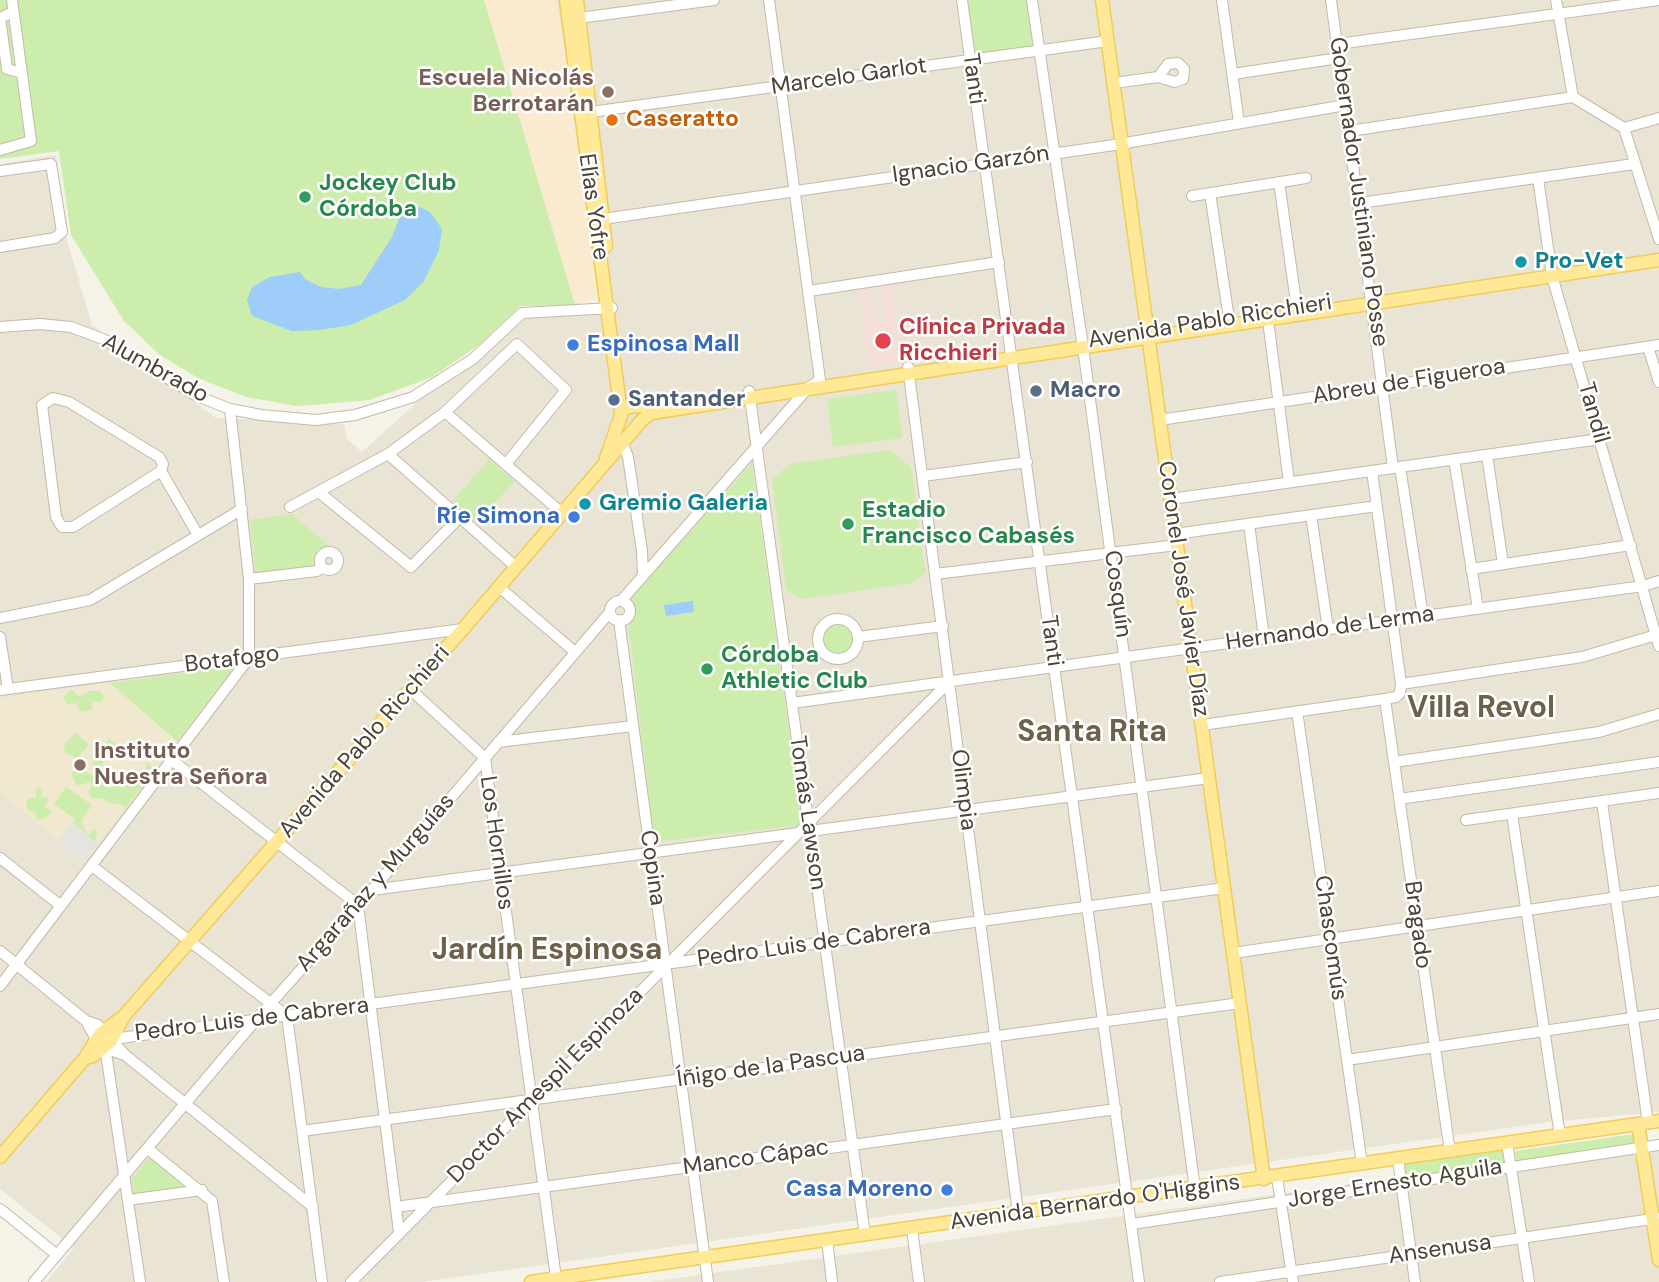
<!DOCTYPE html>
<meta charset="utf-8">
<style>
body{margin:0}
canvas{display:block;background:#f5f2e7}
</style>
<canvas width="1659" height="1282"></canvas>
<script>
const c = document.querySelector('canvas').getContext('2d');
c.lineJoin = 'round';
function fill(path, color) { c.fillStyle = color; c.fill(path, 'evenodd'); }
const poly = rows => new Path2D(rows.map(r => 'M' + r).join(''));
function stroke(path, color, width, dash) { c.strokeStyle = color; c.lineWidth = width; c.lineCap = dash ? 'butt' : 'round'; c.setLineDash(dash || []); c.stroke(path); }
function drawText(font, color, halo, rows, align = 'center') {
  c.font = font + ' "DM Sans",sans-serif'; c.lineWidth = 5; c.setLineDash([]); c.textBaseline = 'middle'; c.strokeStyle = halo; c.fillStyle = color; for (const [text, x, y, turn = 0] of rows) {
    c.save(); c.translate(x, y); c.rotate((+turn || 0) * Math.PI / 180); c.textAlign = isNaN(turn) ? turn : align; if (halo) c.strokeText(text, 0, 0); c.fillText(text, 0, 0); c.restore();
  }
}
const residential = poly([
 [555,0,1659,0,1659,1112,1549,1122,422,1282,46,1282,74,1248,0,1189,0,164,56,155,63,227,92,325,216,418,344,424,347,439,362,452,521,308,572,310,599,306],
 [1659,1141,1659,1282,649,1282]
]);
const commercial = poly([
 [484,0,557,0,601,297,575,305]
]);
const education = poly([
 [235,666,85,861,0,793,0,698]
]);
const medical = poly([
 [893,284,904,361,870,366,859,289,870,287,875,321,885,320,881,286]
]);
const green = poly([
 [0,0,484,0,575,305,520,306,479,345,432,377,370,400,297,406,246,397,198,378,160,355,124,321,71,235,59,151,0,159],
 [962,0,1032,0,1039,50,970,60],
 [896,390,902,438,833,447,827,399],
 [889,450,911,467,924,567,927,569,924,574,912,583,802,599,793,595,786,589,772,480,790,464],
 [489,459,514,481,478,523,453,501],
 [752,463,802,825,654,842,626,604],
 [292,514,328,545,319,553,316,565,313,568,256,574,250,520],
 '823 639a15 15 0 1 1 30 0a15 15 0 1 1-30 0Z',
 [235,666,177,741,110,683,197,671],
 [71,690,81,697,89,691,99,691,105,697,100,703,93,701,92,710,81,712,76,703,67,704,63,697],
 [75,733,89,744,77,759,63,750,66,742],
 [109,739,122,749,131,751,126,759,119,755,106,753,102,767,92,764],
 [148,762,154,771,125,808,118,803,110,804,104,799,91,798,88,792,92,785,90,782,76,786,72,773,76,766,96,777,103,772,105,778,110,779,108,787,111,788,131,778,139,783],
 [66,787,92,805,81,821,86,832,90,834,94,828,97,832,95,843,73,822,75,819,54,804],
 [39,788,43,792,40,799,47,797,49,799,44,807,52,810,47,817,37,820,35,812,27,810,26,806,28,798,36,797,36,790],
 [1635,1134,1637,1148,1517,1164,1515,1151],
 [1506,1149,1508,1165,1403,1180,1401,1163],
 [150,1157,189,1187,134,1195,132,1179]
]);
const parking = poly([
 [72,821,98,844,85,861,58,840]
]);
const water = poly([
 [415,205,430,212,442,229,439,250,424,281,405,300,351,325,319,330,292,331,252,316,247,300,252,287,270,277,300,272,305,279,321,287,339,289,361,285,392,237,402,211],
 [693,601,694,612,666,616,664,605]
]);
const minor = poly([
 [962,0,1139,1282],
 [1032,0,1083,347,1195,1189],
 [1222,0,1239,123],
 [1331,0,1393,468],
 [1556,0,1573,97,1624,128,1659,239],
 [13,12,0,18,7,69,22,73],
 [579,18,714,0],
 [1338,44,1659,0],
 [1233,74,1339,58],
 [1114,83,1158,77,1175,82,1183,79,1184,69,1178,63,1168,64,1158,77],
 [591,112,1108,41],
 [1624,128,1659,118],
 [1350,131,1573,97],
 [0,150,31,141,12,0],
 [0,171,51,164,62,232,55,238,0,247],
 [1538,178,1552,276,1659,646],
 [1279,182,1297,309],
 [1210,193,1229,319],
 [1192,196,1306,178],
 [1360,203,1634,164],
 [596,220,1114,145,1346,105],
 [809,291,999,262],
 [1268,320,1289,482],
 [0,327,40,324,71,327,103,339,197,396,230,409,261,415,316,420,355,415,413,397,473,359,522,313,612,308],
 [1648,347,1659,382],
 [908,367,1018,1213],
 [749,391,865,1235],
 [445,412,562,513],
 [1160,420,1659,345],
 [623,444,628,457,642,551,643,576],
 [388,454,516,567],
 [1487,455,1503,564],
 [1454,459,1478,609],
 [1400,467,1423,616],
 [161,471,73,527,62,527,56,517,42,405,53,398,69,402,159,457,163,464,161,471,198,535],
 [923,476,1027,462],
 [320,493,411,567,460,517],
 [1171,499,1600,439],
 [290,507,388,454,445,412,517,344,566,390,506,464],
 [1311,515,1328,629],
 [1249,524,1264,638],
 [1175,534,1377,506],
 '320 561a9 9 0 1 1 18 0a9 9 0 1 1-18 0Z',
 [1471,569,1631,545],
 [935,574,1177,545],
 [249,579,317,571,322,567],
 [499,587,575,652],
 [621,601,808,388,820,380,769,0],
 '610 611a10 10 0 1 1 20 0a10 10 0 1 1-20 0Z',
 [0,618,90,600,242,509],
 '818 639a20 20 0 1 1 40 0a20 20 0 1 1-40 0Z',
 [619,620,708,1282],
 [0,637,8,689],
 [858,637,943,626],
 [1401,684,1582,657,1656,635],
 [410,689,485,758,556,1278],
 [0,690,463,629],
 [1385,699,1450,1152],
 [792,703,1643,586,1659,581],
 [1297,711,1362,1164],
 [1202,725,1385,699,1396,697,1400,693,1401,684,1372,471],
 [498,742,633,726],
 [173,761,358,905,399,1232],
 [1394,762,1599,732,1659,714],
 [1399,799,1659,762],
 [1602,802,1648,1123],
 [1512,814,1560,1136],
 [1466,820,1659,793],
 [810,831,1209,778],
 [0,858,61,906],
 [92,866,287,1016,322,1282],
 [372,890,798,833],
 [0,951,86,1021,98,1025,125,1055,313,1207],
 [1233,953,1659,891],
 [0,986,249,658,249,579,230,409],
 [86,1021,96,1039,110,1050,125,1055],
 [113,1039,1224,888],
 [105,1046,140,1282],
 [1347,1060,1659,1014],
 [302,1131,1240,1003],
 [1507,1143,1529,1282],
 [148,1149,212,1201,224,1282],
 [1398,1159,1415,1282],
 [1277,1177,1293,1282],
 [128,1200,202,1190],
 [396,1207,1116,1109],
 [0,1209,57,1255],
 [1132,1224,1659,1145],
 [912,1229,919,1282],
 [827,1240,832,1282],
 [34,1282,255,1021,372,890,610,612],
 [351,1282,949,682],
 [1220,1282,1659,1218]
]);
const major = poly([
 [566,0,621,413],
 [577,0,606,246],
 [1102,0,1264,1179],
 [606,458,623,410,629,407,661,404],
 [85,1058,93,1056,111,1041,124,1016],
 [1638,1124,1659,1260],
 [0,1157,85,1058,100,1034,124,1016,463,629,642,420,651,413,1659,260],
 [531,1282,1659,1121]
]);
const markers = [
 [608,92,7,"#8d6e63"],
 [612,120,7,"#e8710a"],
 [305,197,7,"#2e9e5b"],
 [1521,262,7,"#0f9aa8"],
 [883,341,9,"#e0444e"],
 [573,345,7,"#3f7fe0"],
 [1036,391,7,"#5c6f8a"],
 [614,400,7,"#5c6f8a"],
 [585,504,7,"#0f9aa8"],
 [574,517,7,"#3f7fe0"],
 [848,524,7,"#2e9e5b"],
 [707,669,7,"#2e9e5b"],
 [80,765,7,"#8d6e63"],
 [947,1190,7,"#3f7fe0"]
];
const streetNames = [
 ["Marcelo Garlot",849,77,-8],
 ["Tanti",973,79,82],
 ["Ignacio Garzón",971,165,-8],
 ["Gobernador Justiniano Posse",1358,192,82],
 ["Elías Yofre",593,207,82],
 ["Avenida Pablo Ricchieri",1210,322,-9],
 ["Alumbrado",155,369,29],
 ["Abreu de Figueroa",1409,382,-9],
 ["Tandil",1593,413,74],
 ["Coronel José Javier Díaz",1183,589,82],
 ["Cosquín",1117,594,82],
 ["Hernando de Lerma",1330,629,-8],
 ["Tanti",1051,641,82],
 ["Botafogo",232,660,-7],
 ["Avenida Pablo Ricchieri",365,742,-49],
 ["Olimpia",963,790,83],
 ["Tomás Lawson",807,813,82],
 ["Los Hornillos",496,843,82],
 ["Copina",652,868,82],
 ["Argarañaz y Murguías",376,883,-49],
 ["Bragado",1417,925,82],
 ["Chascomús",1330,938,82],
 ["Pedro Luis de Cabrera",814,944,-8],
 ["Pedro Luis de Cabrera",252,1020,-7],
 ["Íñigo de la Pascua",771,1067,-8],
 ["Doctor Amespil Espinoza",546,1086,-45],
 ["Manco Cápac",756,1158,-8],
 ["Jorge Ernesto Aguila",1395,1184,-9],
 ["Avenida Bernardo O'Higgins",1095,1203,-8],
 ["Ansenusa",1440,1250,-8]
];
const educationNames = [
 ["Escuela Nicolás",594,79],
 ["Berrotarán",594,105],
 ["Instituto",94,752,"left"],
 ["Nuestra Señora",94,778,"left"]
];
const foodNames = [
 ["Caseratto",626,120]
];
const leisureNames = [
 ["Jockey Club",319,184],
 ["Córdoba",319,210],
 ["Estadio",862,511],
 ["Francisco Cabasés",862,537],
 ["Córdoba",721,656],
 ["Athletic Club",721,682]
];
const cultureNames = [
 ["Pro-Vet",1535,262],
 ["Gremio Galeria",599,504]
];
const healthNames = [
 ["Clínica Privada",899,328],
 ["Ricchieri",899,354]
];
const shopNames = [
 ["Espinosa Mall",587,345,"left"],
 ["Ríe Simona",560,517],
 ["Casa Moreno",933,1190]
];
const serviceNames = [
 ["Macro",1050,391],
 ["Santander",628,400]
];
const districtNames = [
 ["Villa Revol",1481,709],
 ["Santa Rita",1092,733],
 ["Jardín Espinosa",547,951]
];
fill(residential, '#eae4d4');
fill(commercial, '#f9ead0');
fill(education, '#f0e9cf');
fill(medical, '#f7dfd9');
fill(green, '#ccedac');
fill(parking, '#e6e4df');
fill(water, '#9dcdf8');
stroke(minor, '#c2baa8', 12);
stroke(major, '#f0cc5a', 15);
stroke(minor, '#fff', 10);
stroke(major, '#ffe896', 12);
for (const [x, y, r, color] of markers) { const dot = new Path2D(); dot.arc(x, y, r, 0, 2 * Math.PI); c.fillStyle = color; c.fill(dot); stroke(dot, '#fff', 2.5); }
drawText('23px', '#494235', '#fff', streetNames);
drawText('bold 23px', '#785e54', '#fff', educationNames, 'right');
drawText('bold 23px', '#c56008', '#fff', foodNames, 'left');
drawText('bold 23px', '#27864d', '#fff', leisureNames, 'left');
drawText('bold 23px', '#0d838f', '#fff', cultureNames, 'left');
drawText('bold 23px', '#be3a42', '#fff', healthNames, 'left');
drawText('bold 23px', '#366cbe', '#fff', shopNames, 'right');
drawText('bold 23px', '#4e5e75', '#fff', serviceNames, 'left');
drawText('bold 30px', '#6d614b', '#fff', districtNames);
</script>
